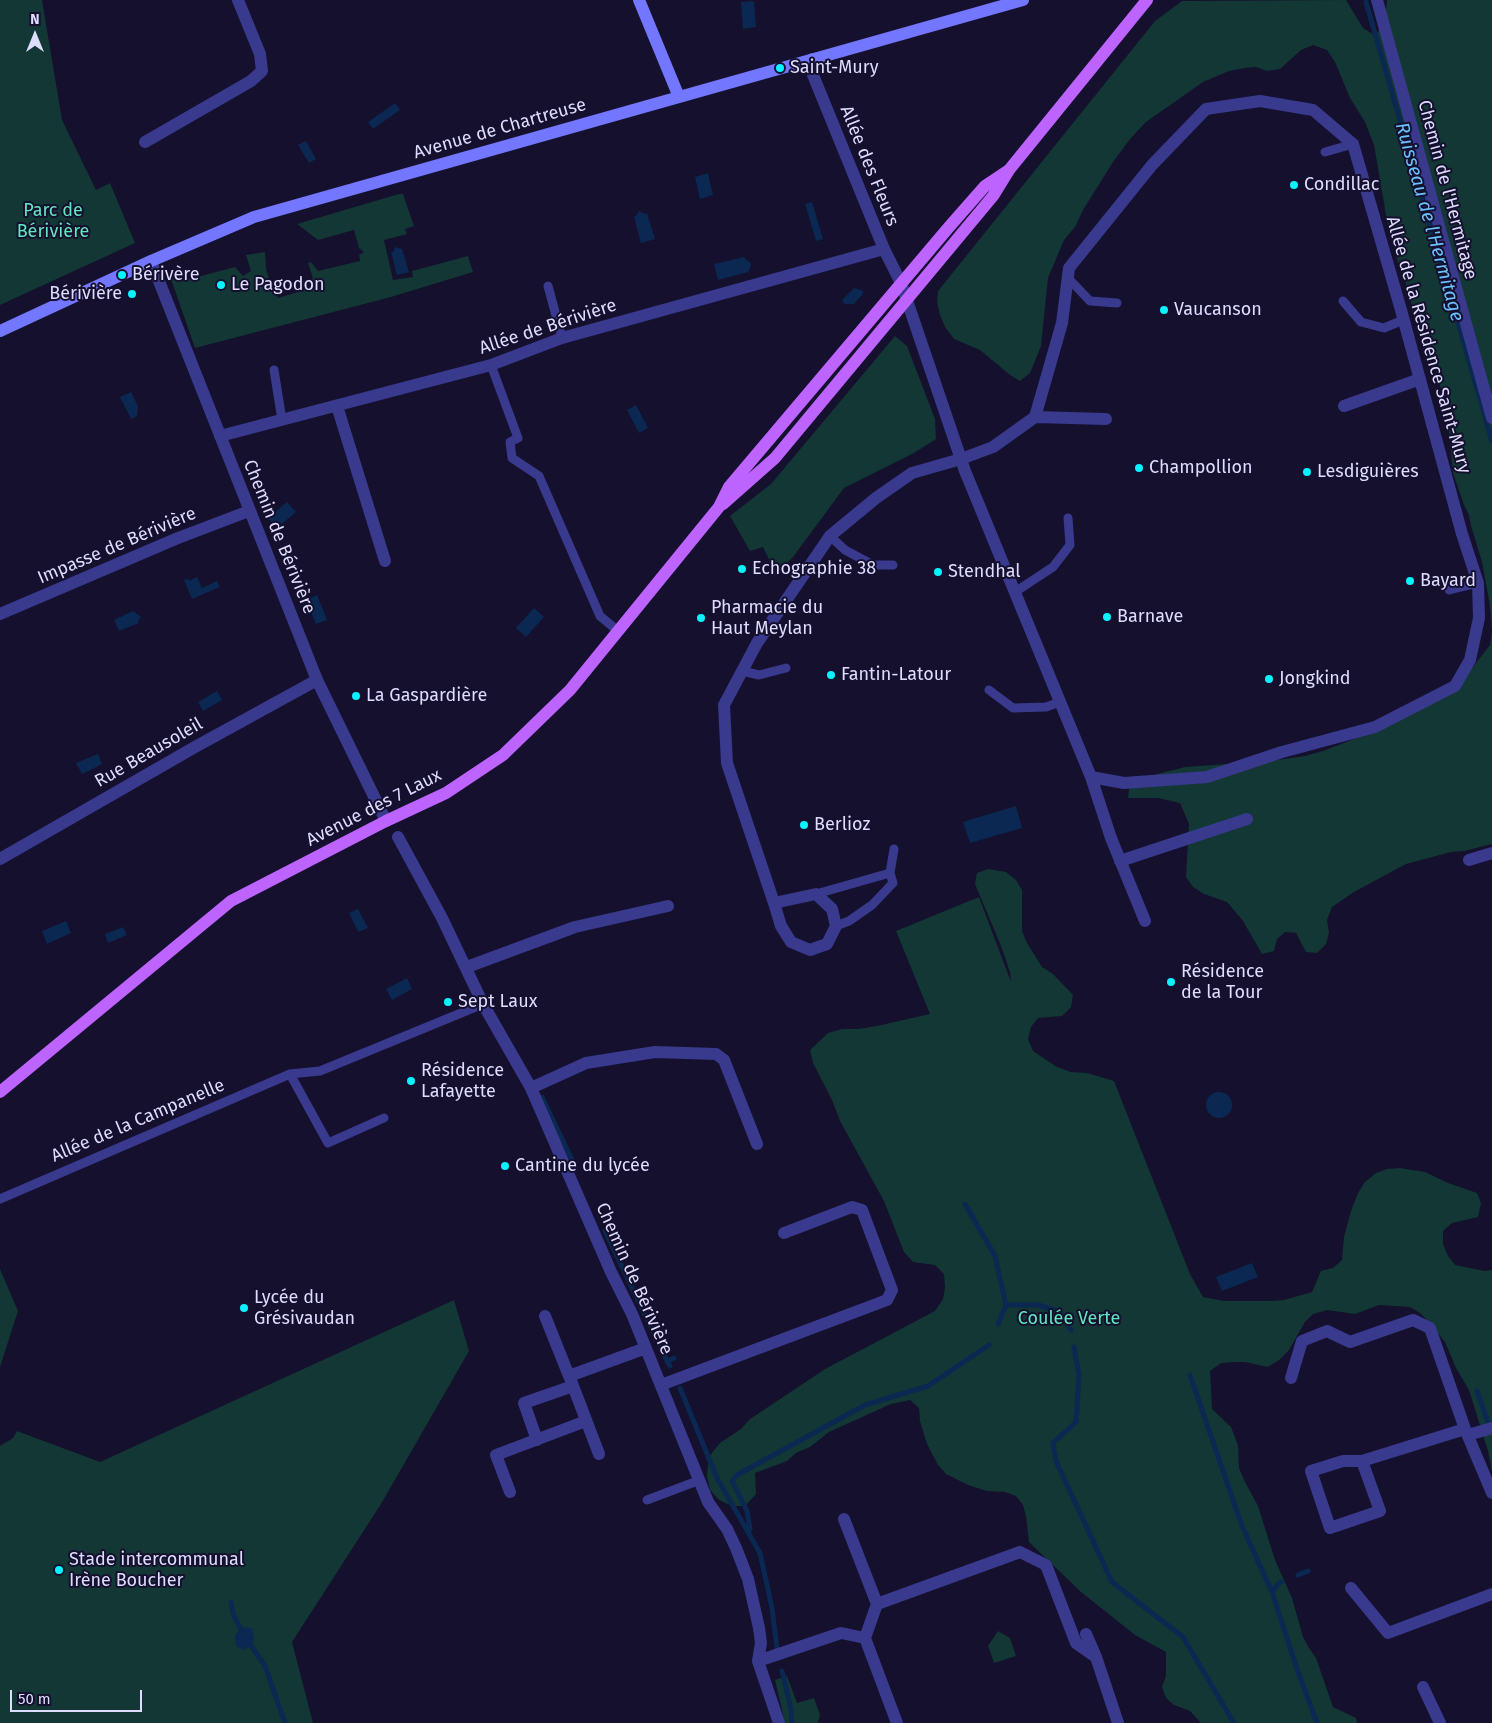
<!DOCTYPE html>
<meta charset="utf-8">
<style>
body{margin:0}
#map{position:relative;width:1492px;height:1723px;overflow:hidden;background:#14102d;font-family:"Fira Sans",sans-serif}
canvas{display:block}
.north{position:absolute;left:10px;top:10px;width:50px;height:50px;-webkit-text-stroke:4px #14102d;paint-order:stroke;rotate:0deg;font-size:14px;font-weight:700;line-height:20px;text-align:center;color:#dedcff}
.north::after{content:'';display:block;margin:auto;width:18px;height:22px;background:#dedcff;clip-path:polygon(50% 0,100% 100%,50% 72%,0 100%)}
.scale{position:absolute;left:10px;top:1690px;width:132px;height:22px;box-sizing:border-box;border:2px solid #dedcff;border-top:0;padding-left:6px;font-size:15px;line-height:18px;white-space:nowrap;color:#dedcff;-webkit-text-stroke:4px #14102d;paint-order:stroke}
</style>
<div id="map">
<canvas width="1492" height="1723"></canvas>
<div class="north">N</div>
<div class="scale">50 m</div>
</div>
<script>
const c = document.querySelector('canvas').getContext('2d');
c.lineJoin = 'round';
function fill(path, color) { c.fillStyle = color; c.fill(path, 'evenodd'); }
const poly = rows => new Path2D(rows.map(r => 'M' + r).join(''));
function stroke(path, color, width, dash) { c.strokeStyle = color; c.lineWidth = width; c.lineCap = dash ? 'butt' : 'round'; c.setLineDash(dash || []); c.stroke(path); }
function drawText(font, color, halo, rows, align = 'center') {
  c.font = font + ' "Fira Sans",sans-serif'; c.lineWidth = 4; c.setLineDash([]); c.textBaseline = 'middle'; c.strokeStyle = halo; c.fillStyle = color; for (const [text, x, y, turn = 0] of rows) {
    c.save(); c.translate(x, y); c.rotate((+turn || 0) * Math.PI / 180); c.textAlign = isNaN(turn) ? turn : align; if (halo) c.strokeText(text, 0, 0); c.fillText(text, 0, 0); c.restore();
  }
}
const green = poly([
 [0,0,42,0,62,120,96,190,110,183,135,243,0,305],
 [1346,0,1363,28,1374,35,1384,26,1387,0,1492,0,1492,844,1464,851,1451,852,1406,864,1354,892,1332,907,1327,920,1329,932,1326,944,1317,953,1306,952,1296,933,1285,932,1277,939,1274,951,1262,954,1243,921,1227,902,1204,894,1193,887,1186,877,1189,824,1180,803,1158,798,1128,798,1130,781,1185,767,1270,761,1305,756,1323,751,1375,731,1469,672,1490,645,1492,631,1490,606,1482,562,1471,526,1469,515,1464,505,1453,473,1448,423,1443,396,1435,367,1418,333,1408,290,1398,263,1386,215,1374,145,1365,122,1350,98,1335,62,1327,50,1313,45,1301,50,1280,69,1267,71,1256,67,1245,68,1229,71,1203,82,1146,122,1130,139,1113,162,1083,210,1075,227,1064,240,1048,278,1041,346,1030,373,1020,381,1010,375,980,350,954,339,945,327,940,315,937,302,938,291,1155,21,1182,1],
 [399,194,403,194,414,226,405,229,407,234,384,240,393,280,413,277,412,271,468,256,473,272,391,297,195,348,171,279,174,273,182,281,235,267,243,276,251,271,246,255,265,252,266,269,273,290,278,298,311,288,310,279,313,278,308,263,311,262,318,271,360,261,359,255,364,252,359,248,354,230,318,240,297,224],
 [895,336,907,346,935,419,936,439,914,453,844,488,793,557,776,574,763,547,750,551,730,516,771,484],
 [988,869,1006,872,1016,880,1022,890,1022,931,1027,943,1042,967,1053,974,1073,995,1071,1007,1062,1016,1038,1018,1031,1027,1028,1039,1033,1051,1057,1067,1071,1072,1087,1073,1114,1081,1190,1274,1203,1297,1224,1301,1271,1301,1284,1300,1312,1292,1321,1271,1333,1268,1342,1260,1344,1237,1351,1211,1358,1193,1365,1182,1376,1173,1387,1169,1400,1168,1425,1172,1448,1183,1477,1193,1481,1203,1478,1217,1452,1223,1443,1231,1443,1244,1448,1256,1455,1265,1485,1271,1492,1270,1492,1471,1488,1451,1469,1390,1456,1368,1445,1342,1429,1322,1420,1313,1410,1307,1379,1305,1355,1314,1327,1310,1313,1314,1305,1322,1289,1350,1279,1360,1268,1367,1245,1362,1233,1362,1221,1363,1210,1371,1212,1409,1231,1427,1238,1445,1239,1468,1244,1480,1258,1506,1275,1560,1292,1598,1303,1637,1309,1648,1316,1658,1333,1707,1356,1718,1357,1723,1201,1723,1190,1711,1174,1705,1166,1698,1162,1687,1166,1676,1166,1652,1135,1635,1081,1592,1029,1542,1026,1516,1023,1505,1016,1496,1005,1492,987,1491,968,1485,946,1474,938,1465,927,1444,920,1421,919,1408,910,1400,891,1404,829,1432,810,1447,796,1453,787,1461,755,1473,756,1494,745,1506,732,1506,719,1500,710,1490,707,1476,708,1465,711,1454,720,1443,741,1429,750,1419,825,1369,935,1311,943,1299,945,1287,944,1274,935,1265,913,1262,904,1252,884,1201,840,1121,832,1100,813,1063,810,1050,828,1033,842,1029,858,1029,877,1026,930,1014,896,931,979,897,1011,982,1010,972,1001,946,975,884,977,873],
 [0,1269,18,1311,0,1367],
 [454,1300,469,1351,381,1504,292,1642,313,1723,0,1723,0,1446,13,1438,17,1431,100,1462],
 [998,1631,1010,1638,1016,1656,994,1663,988,1646],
 [787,1676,797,1703,814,1698,820,1715,818,1723,785,1723,775,1680]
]);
const water = poly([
 [754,1,756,27,743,29,741,2],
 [395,103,400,110,373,129,368,122],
 [306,141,316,159,309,163,298,145],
 [708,173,713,195,700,199,695,177],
 [812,202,823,239,816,241,805,204],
 [639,211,645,214,647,213,655,239,641,243,634,217,636,216],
 [395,247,402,249,409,272,397,275,391,252,393,252],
 [744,257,745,259,750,262,751,266,748,272,718,280,714,264],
 [854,288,863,291,863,294,854,304,844,304,842,300],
 [131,392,138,406,137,416,131,419,120,397],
 [636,405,648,428,639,433,627,410],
 [287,502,296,512,277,528,268,518],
 [197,577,202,588,217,581,220,587,192,599,184,580,188,579,189,581],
 [317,595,327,620,316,624,306,600],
 [534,608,544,617,526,637,516,628],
 [133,611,141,617,138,621,139,623,119,631,114,620],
 [217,691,222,700,203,711,198,702],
 [98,754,102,764,82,774,76,763],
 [1016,806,1022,828,970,843,963,822],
 [358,909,368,928,358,932,349,913],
 [66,921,71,933,47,944,42,931],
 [123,927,127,935,108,943,105,934],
 [407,978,412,989,392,1000,386,989],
 '1206 1105a13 13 0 1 1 26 0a13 13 0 1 1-26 0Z',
 [1252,1263,1258,1277,1222,1291,1216,1277],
 [241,1627,252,1628,254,1638,252,1646,243,1650,236,1646,235,1635]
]);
const stream = poly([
 [1366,2,1492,441],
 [542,1097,575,1166],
 [965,1204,995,1256,1006,1305,998,1324],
 [605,1231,667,1361],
 [1006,1305,1038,1305,1060,1312,1071,1330],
 [1074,1347,1079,1375,1076,1422,1053,1443,1056,1461,1112,1582,1183,1637,1234,1723],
 [670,1366,667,1361,674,1358],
 [1190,1375,1242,1526,1272,1592],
 [680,1388,717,1478,760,1553,772,1608,777,1648],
 [1477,1391,1490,1428],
 [748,1531,750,1529,747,1511,732,1481,737,1475,865,1405,928,1386,989,1345],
 [1298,1575,1308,1571],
 [1281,1582,1278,1584,1272,1592,1297,1669,1317,1723],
 [231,1602,233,1614,243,1634],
 [248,1641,265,1666,285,1723],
 [782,1671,791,1709,792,1723]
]);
const lane = poly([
 [1325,152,1353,144],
 [1068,278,1090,301,1117,303],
 [548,286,562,338],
 [1343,301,1361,322,1384,328,1403,320],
 [491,365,518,438,510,442,512,458,539,476,600,616,618,631],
 [274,370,282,420],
 [830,536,845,550,873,565,893,565],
 [1449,590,1478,583],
 [1015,592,1053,567,1070,545,1068,518],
 [742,671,759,675,786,668],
 [989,690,1013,708,1046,707,1060,702],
 [816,894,890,873,894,849],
 [836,926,849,921,872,905,893,883,890,873],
 [290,1074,320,1071,483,1004],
 [0,1199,290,1074,328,1143,384,1118],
 [647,1500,700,1480]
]);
const street = poly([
 [1377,0,1492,418],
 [812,59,813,75,884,249,901,283,965,471,1091,777,1111,838,1145,921],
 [145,142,251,81,262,71,260,54,238,0],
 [151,261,317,680,386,821],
 [337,406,385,561],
 [1344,406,1420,379],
 [1035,417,1106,419],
 [220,436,491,365,562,338,884,249],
 [0,614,178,538,249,511],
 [398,837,442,918,483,1004,531,1088,611,1272,632,1314,708,1502,727,1529,736,1548,748,1579,759,1628,761,1643,758,1661,779,1723],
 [0,859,195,747,317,680],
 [1469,860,1492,853],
 [1120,861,1247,819],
 [774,903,816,894,832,909,836,926,827,944,810,950,791,942,781,926,774,903,727,763,724,705,757,643,830,536,876,498,912,473,961,459,993,447,1035,417,1062,323,1069,268,1152,165,1206,109,1260,101,1313,110,1353,144,1401,310,1462,534,1478,583,1479,618,1470,660,1455,686,1375,727,1282,752,1207,777,1124,783,1091,777],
 [467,967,575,927,668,906],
 [531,1088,586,1063,655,1052,716,1054,724,1060,757,1144],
 [545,1316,569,1376,646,1348],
 [570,1378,599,1454],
 [1291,1378,1302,1341,1327,1331,1350,1342,1413,1320,1430,1328,1465,1429,1492,1493],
 [661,1385,887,1300,892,1290,862,1210,852,1207,784,1233],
 [1468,1435,1492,1428],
 [537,1440,524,1403,573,1386],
 [1362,1461,1380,1511,1330,1528,1311,1471,1343,1461,1362,1461,1465,1429],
 [510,1492,496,1455,586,1421],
 [844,1519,877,1604,865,1638,897,1723],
 [1351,1588,1388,1633,1492,1594],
 [877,1604,1020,1552,1046,1565,1076,1643,1096,1657],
 [1086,1634,1096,1657,1118,1723],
 [758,1661,841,1633,865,1638],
 [1423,1687,1440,1723]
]);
const secondary = poly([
 [639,0,679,97],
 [0,331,151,261,254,217,1023,0]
]);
const primary = poly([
 [723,504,775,458,993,196,1009,170,1147,0],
 [0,1092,231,901,386,821,446,793,503,755,570,690,719,507,729,487,949,227,985,186,1009,170]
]);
const markers = [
 [780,68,5,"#08f2ff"],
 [1294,185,5,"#08f2ff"],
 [122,275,5,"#08f2ff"],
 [221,285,5,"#08f2ff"],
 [132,294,5,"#08f2ff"],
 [1164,310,5,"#08f2ff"],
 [1139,468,5,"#08f2ff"],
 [1307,472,5,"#08f2ff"],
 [742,569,5,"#08f2ff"],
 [938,572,5,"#08f2ff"],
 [1410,581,5,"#08f2ff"],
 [1107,617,5,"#08f2ff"],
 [701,618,5,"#08f2ff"],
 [831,675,5,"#08f2ff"],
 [1269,679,5,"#08f2ff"],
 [356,696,5,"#08f2ff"],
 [804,825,5,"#08f2ff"],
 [1171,982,5,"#08f2ff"],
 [448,1002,5,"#08f2ff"],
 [411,1081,5,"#08f2ff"],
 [505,1166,5,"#08f2ff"],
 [244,1308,5,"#08f2ff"],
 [59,1570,5,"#08f2ff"]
];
const poiNames = [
 ["Saint-Mury",790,68],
 ["Condillac",1304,185],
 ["Bérivère",132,275],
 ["Le Pagodon",231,285],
 ["Bérivière",122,294,"right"],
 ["Vaucanson",1174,310],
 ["Champollion",1149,468],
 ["Lesdiguières",1317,472],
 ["Echographie 38",752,569],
 ["Stendhal",948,572],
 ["Bayard",1420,581],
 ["Pharmacie du",711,608],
 ["Haut Meylan",711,629],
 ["Barnave",1117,617],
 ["Fantin-Latour",841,675],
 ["Jongkind",1279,679],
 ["La Gaspardière",366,696],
 ["Berlioz",814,825],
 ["Résidence",1181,972],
 ["de la Tour",1181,993],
 ["Sept Laux",458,1002],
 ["Résidence",421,1071],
 ["Lafayette",421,1092],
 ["Cantine du lycée",515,1166],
 ["Lycée du",254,1298],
 ["Grésivaudan",254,1319],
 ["Stade intercommunal",69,1560],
 ["Irène Boucher",69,1581]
];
const streetNames = [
 ["Avenue de Chartreuse",500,129,-16],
 ["Allée des Fleurs",869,166,68],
 ["Chemin de l'Hermitage",1447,190,75],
 ["Allée de Bérivière",548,327,-18],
 ["Allée de la Résidence Saint-Mury",1428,345,74],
 ["Chemin de Bérivière",279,537,68],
 ["Impasse de Bérivière",117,546,-23],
 ["Rue Beausoleil",149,753,-30],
 ["Avenue des 7 Laux",374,808,-27],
 ["Allée de la Campanelle",138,1121,-23],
 ["Chemin de Bérivière",634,1279,66]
];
const parkNames = [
 ["Parc de",53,211],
 ["Bérivière",53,232],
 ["Coulée Verte",1069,1319]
];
const waterNames = [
 ["Ruisseau de l'Hermitage",1429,222,74]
];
fill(green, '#123734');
fill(water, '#0a2852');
stroke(stream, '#0a2852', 5);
stroke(lane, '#39398e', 9);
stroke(street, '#39398e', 12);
stroke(secondary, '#7376ff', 12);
stroke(primary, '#bd63ff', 12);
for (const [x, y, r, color] of markers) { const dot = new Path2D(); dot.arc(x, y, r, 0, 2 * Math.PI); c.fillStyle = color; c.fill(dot); stroke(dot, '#14102d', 2); }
drawText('18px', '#dedcff', '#14102d', poiNames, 'left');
drawText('18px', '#dedcff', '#14102d', streetNames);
drawText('18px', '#60e7bf', '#14102d', parkNames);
drawText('italic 19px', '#6ac1ff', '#14102d', waterNames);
</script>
